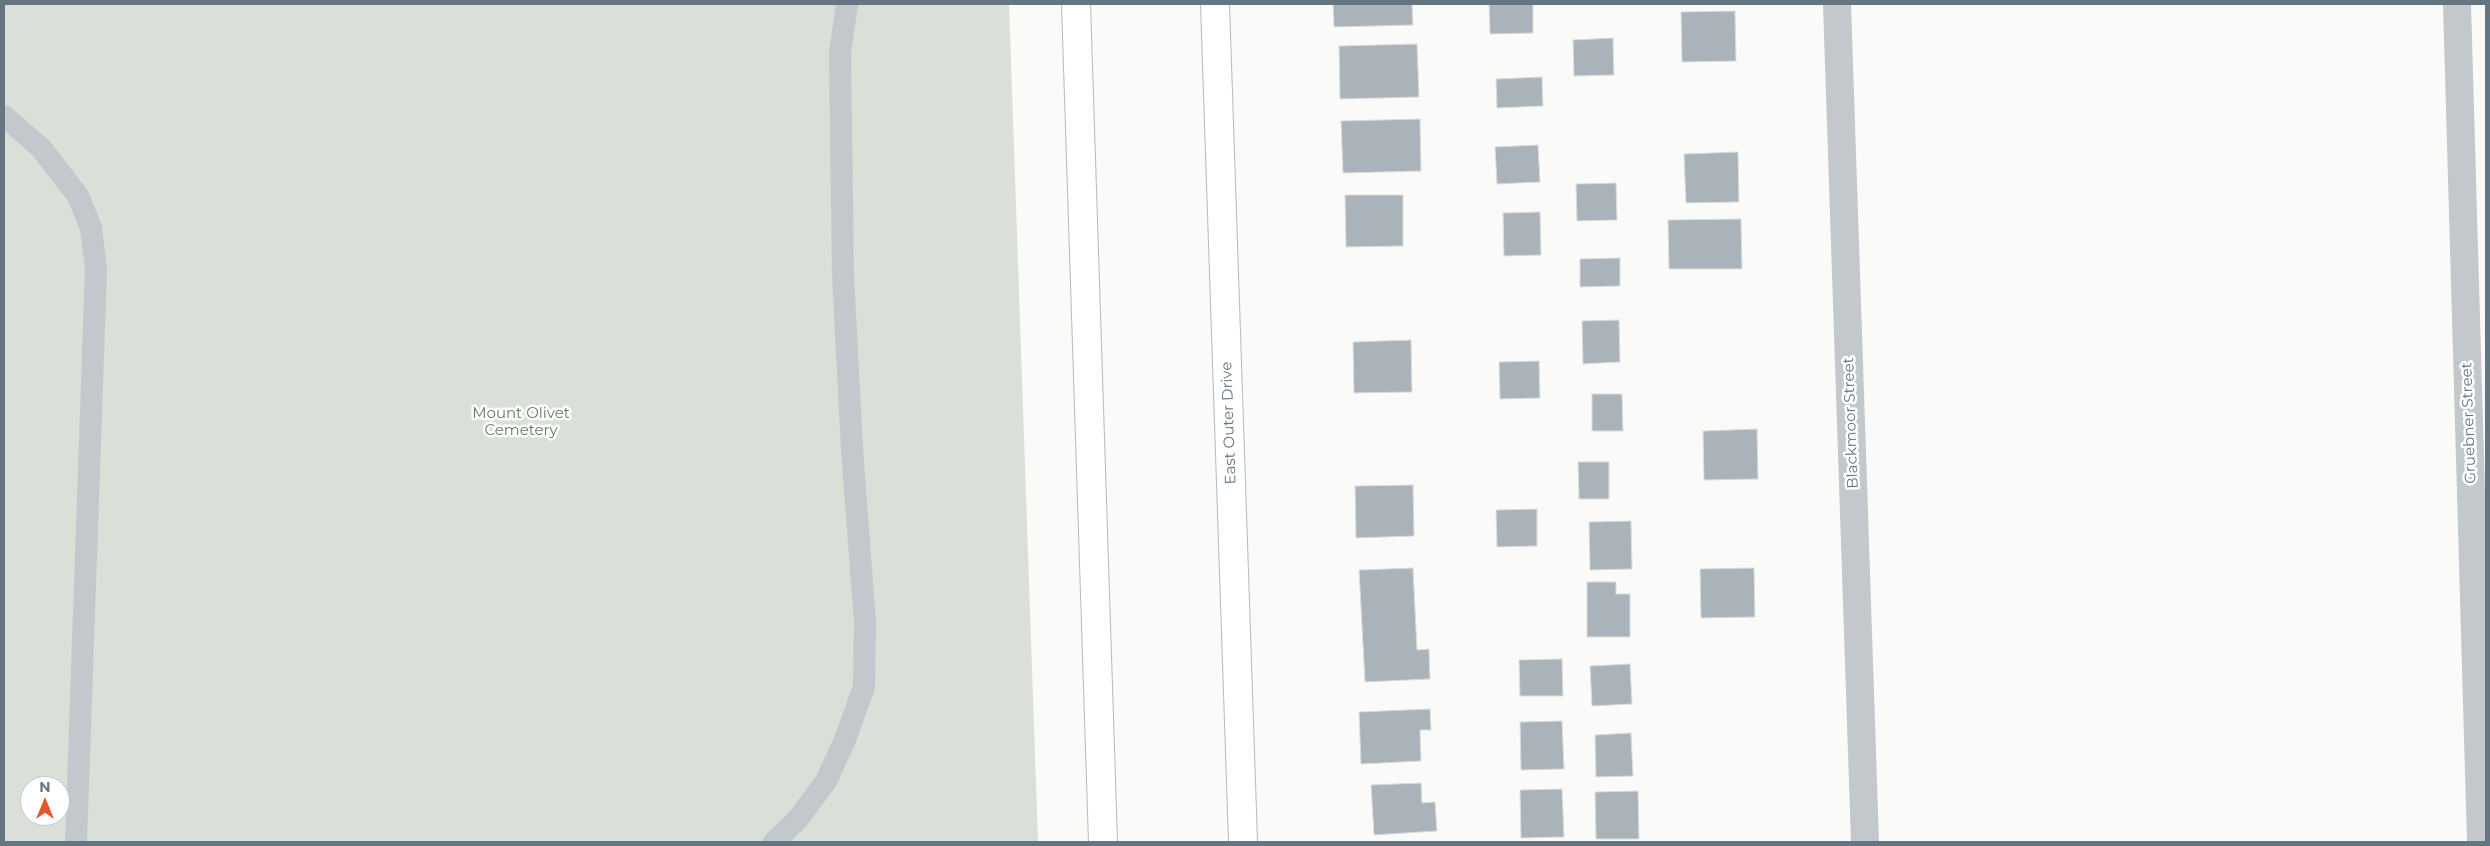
<!DOCTYPE html>
<style>
body{margin:0}
#map{position:relative;width:2490px;height:846px;overflow:hidden;background:#fafaf8;font-family:Montserrat,sans-serif}
canvas{display:block}
.frame{position:absolute;inset:0;border:5px solid #657683;pointer-events:none}
.north{position:absolute;left:20px;top:776px;width:50px;height:50px;box-sizing:border-box;background:#fff;border:1px solid #c1c8cd;border-radius:50%;rotate:0deg;font-size:14px;font-weight:700;line-height:20px;text-align:center;color:#657683}
.north::after{content:'';display:block;margin:auto;width:18px;height:22px;background:#e4572e;clip-path:polygon(50% 0,100% 100%,50% 72%,0 100%)}
</style>
<div id="map">
<canvas width="2490" height="846"></canvas>
<div class="frame"></div>
<div class="north">N</div>
</div>
<script>
const c = document.querySelector('canvas').getContext('2d');
c.lineJoin = 'round';
function fill(path, color) { c.fillStyle = color; c.fill(path, 'evenodd'); }
const poly = rows => new Path2D(rows.map(r => 'M' + r).join(''));
function stroke(path, color, width, dash) { c.strokeStyle = color; c.lineWidth = width; c.lineCap = dash ? 'butt' : 'round'; c.setLineDash(dash || []); c.stroke(path); }
function drawText(font, color, halo, rows, align = 'center') {
  c.font = font + ' Montserrat,sans-serif'; c.lineWidth = 5; c.setLineDash([]); c.textBaseline = 'middle'; c.strokeStyle = halo; c.fillStyle = color; for (const [text, x, y, turn = 0] of rows) {
    c.save(); c.translate(x, y); c.rotate((+turn || 0) * Math.PI / 180); c.textAlign = isNaN(turn) ? turn : align; if (halo) c.strokeText(text, 0, 0); c.fillText(text, 0, 0); c.restore();
  }
}
const green = poly([
 [4,4,1009,4,1038,842,4,842],
 [30,786,60,786,60,816,30,816]
]);
const building = poly([
 [1333,4,1412,4,1413,25,1334,27,1333,4],
 [1489,4,1533,4,1533,33,1490,34,1489,4],
 [1735,11,1736,61,1682,62,1681,12,1735,11],
 [1613,38,1614,75,1574,76,1573,40,1613,38],
 [1417,44,1419,97,1340,99,1339,46,1417,44],
 [1542,77,1543,106,1497,108,1496,79,1542,77],
 [1420,119,1421,171,1343,173,1341,121,1420,119],
 [1538,145,1540,182,1497,184,1495,147,1538,145],
 [1738,152,1739,202,1686,203,1684,154,1738,152],
 [1616,183,1617,220,1577,221,1576,184,1616,183],
 [1345,195,1403,195,1403,246,1346,247,1345,195],
 [1540,212,1541,255,1504,256,1503,213,1540,212],
 [1741,219,1742,269,1669,269,1668,220,1741,219],
 [1620,258,1620,286,1580,287,1580,259,1620,258],
 [1619,320,1620,362,1583,364,1582,321,1619,320],
 [1411,340,1412,392,1354,393,1353,342,1411,340],
 [1539,361,1540,398,1500,399,1499,362,1539,361],
 [1592,394,1622,394,1623,431,1592,431,1592,394],
 [1757,429,1758,479,1704,480,1703,431,1757,429],
 [1578,462,1609,462,1609,499,1579,499,1578,462],
 [1413,485,1414,536,1356,538,1355,486,1413,485],
 [1537,509,1537,546,1497,547,1496,510,1537,509],
 [1631,521,1632,569,1590,570,1589,522,1631,521],
 [1413,568,1417,650,1429,649,1430,679,1365,682,1359,570,1413,568],
 [1754,568,1755,617,1701,618,1700,569,1754,568],
 [1587,582,1616,582,1616,594,1630,594,1630,637,1587,637,1587,582],
 [1562,659,1563,696,1520,696,1519,660,1562,659],
 [1630,664,1632,704,1592,706,1590,666,1630,664],
 [1430,709,1431,730,1420,730,1421,761,1361,764,1359,712,1430,709],
 [1562,721,1564,769,1521,770,1520,722,1562,721],
 [1631,733,1633,776,1596,777,1595,735,1631,733],
 [1421,783,1422,803,1435,802,1437,831,1374,835,1371,785,1421,783],
 [1562,789,1564,837,1521,838,1520,790,1562,789],
 [1638,791,1639,839,1596,839,1595,792,1638,791]
]);
const service = poly([
 [4,116,41,148,78,196,91,228,96,269,76,842],
 [774,842,798,819,826,781,845,740,864,687,865,623,852,449,843,275,840,53,847,4]
]);
const minor = poly([
 [1837,4,1865,842],
 [2457,4,2481,842]
]);
const secondary = poly([
 [1076,4,1103,842],
 [1215,4,1243,842]
]);
const parkNames = [
 ["Mount Olivet",521,414],
 ["Cemetery",521,431]
];
const streetNames = [
 ["East Outer Drive",1229,423,-92],
 ["Blackmoor Street",1851,423,-92],
 ["Gruebner Street",2469,423,-92]
];
fill(green, '#dadfd7');
fill(building, '#aab3b9');
stroke(building, '#dcdcda', 1);
stroke(secondary, '#b3babf', 30);
stroke(service, '#c3c8cc', 22);
stroke(minor, '#c3c8cc', 28);
stroke(secondary, '#fff', 28);
drawText('15px', '#687a64', '#fff', parkNames);
drawText('15px', '#657683', '#fff', streetNames);
</script>
